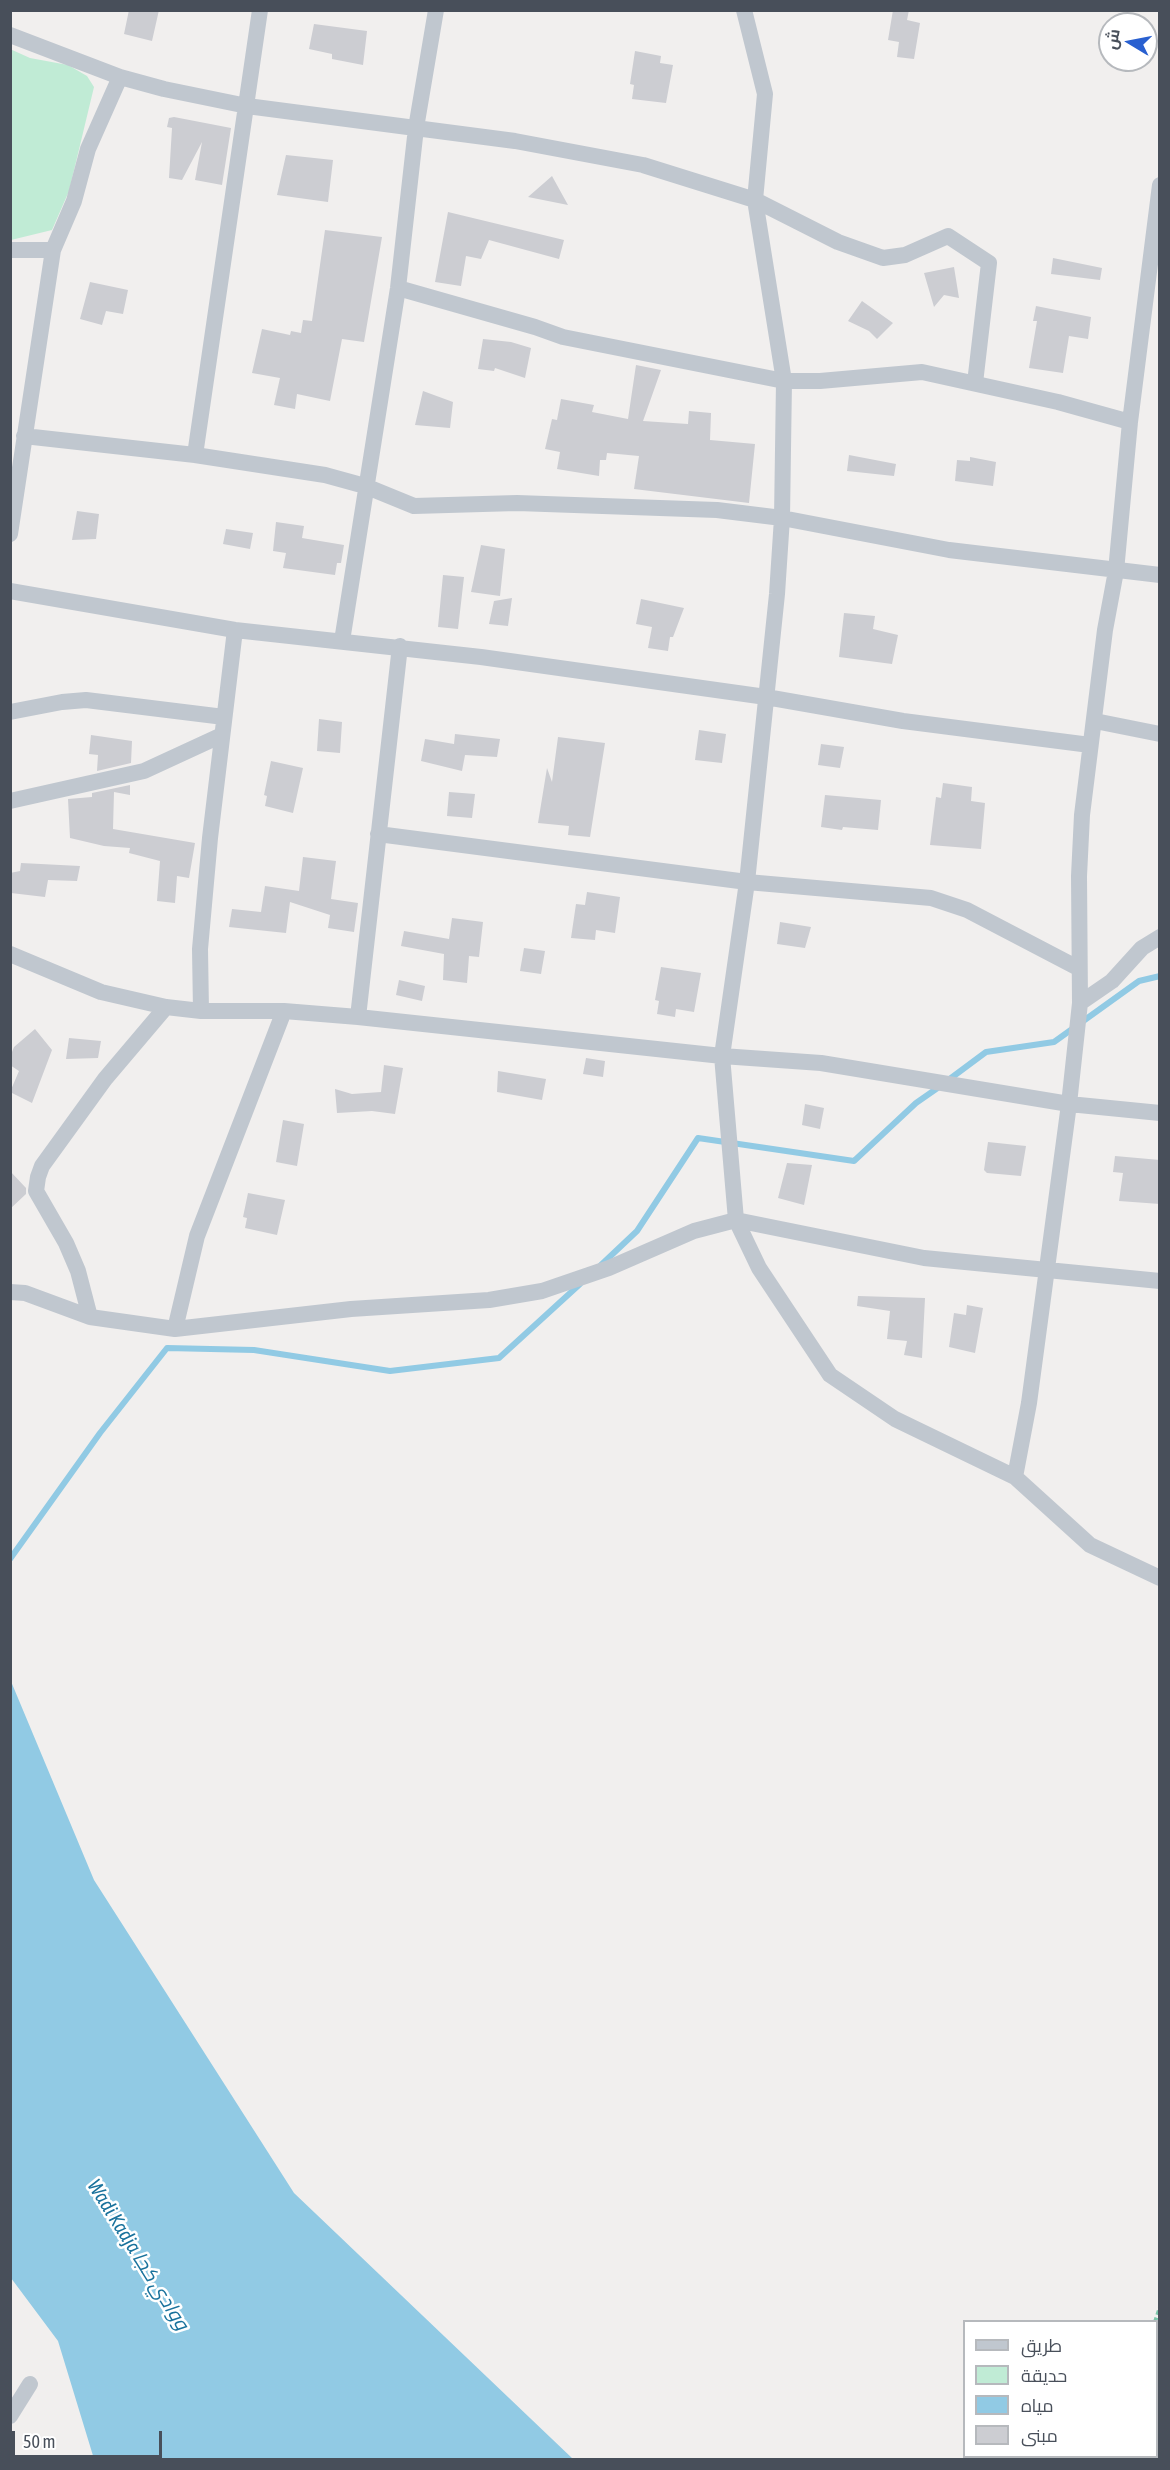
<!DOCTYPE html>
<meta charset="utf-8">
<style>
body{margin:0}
#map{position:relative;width:1170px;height:2470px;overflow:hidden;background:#f1efee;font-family:"Asap Condensed",Cairo,sans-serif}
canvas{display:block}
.frame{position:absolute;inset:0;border:12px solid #484f5a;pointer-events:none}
.legend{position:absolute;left:963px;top:2320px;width:195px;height:138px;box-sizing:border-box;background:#fff;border:2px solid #b6b9bd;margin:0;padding:8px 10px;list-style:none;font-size:18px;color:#484f5a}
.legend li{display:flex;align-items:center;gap:12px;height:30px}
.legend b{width:30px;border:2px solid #b6b9bd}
.north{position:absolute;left:1098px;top:12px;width:60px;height:60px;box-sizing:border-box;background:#fff;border:2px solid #b6b9bd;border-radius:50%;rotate:280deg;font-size:16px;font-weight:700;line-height:24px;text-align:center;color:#484f5a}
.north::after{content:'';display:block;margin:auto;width:21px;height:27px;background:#2960d0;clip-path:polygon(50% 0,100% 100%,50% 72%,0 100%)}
.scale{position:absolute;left:12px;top:2431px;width:150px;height:27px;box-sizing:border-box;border:3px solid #484f5a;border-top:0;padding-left:8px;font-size:18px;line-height:21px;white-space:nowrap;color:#484f5a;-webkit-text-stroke:4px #fff;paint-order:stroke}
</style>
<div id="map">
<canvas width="1170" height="2470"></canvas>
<div class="frame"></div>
<ul class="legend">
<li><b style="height:8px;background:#c0c7cf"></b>طريق</li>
<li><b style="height:16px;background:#c0ebd5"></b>حديقة</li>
<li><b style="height:16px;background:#91cae4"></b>مياه</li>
<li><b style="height:16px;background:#cccdd2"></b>مبنى</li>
</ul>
<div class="north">ش</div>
<div class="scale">50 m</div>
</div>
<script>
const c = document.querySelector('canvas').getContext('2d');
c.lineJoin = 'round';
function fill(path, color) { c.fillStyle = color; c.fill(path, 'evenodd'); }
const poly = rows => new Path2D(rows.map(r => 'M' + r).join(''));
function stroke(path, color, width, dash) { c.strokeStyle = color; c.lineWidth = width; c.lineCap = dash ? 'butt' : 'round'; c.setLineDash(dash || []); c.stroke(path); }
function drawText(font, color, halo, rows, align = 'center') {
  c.font = font + ' "Asap Condensed",Cairo,sans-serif'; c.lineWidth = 5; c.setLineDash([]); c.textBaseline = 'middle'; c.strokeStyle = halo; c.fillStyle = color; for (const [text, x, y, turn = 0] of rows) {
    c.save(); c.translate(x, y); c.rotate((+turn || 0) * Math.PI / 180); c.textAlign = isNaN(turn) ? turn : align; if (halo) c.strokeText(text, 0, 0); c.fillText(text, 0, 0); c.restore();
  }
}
const green = poly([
 [10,49,30,58,68,65,87,76,94,87,69,191,52,230,11,240]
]);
const water = poly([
 [10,1679,94,1880,294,2193,573,2459,94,2459,58,2341,11,2278]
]);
const stream = poly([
 [947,1081,986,1052,1054,1042,1139,981,1160,976],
 [601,1265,637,1231,698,1138,854,1161,916,1103,939,1087],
 [10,1559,100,1433,167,1348,254,1350,390,1371,499,1358,580,1284]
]);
const building = poly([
 [129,10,159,10,152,41,124,34],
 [893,10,909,10,907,20,920,23,914,59,897,57,899,42,888,40],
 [314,24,367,31,363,65,332,59,332,54,309,49],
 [635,51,661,56,660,63,673,65,666,103,632,99,634,85,630,84],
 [174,117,231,128,222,185,195,180,202,142,182,180,169,178,172,128,167,127,169,118],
 [286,155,333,160,328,202,277,195],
 [552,176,568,205,528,197],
 [448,212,564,240,559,259,489,240,481,259,466,256,461,286,435,282],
 [325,230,382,237,364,342,342,339,330,401,297,394,295,409,274,405,280,378,252,373,262,329,290,335,291,331,301,333,303,320,312,321],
 [1053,258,1102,268,1100,280,1051,274],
 [954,267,959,298,944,295,934,307,924,273],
 [90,282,128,290,123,314,106,311,102,325,80,319],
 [862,301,893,323,877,339,869,331,848,321],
 [1036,306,1091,317,1088,339,1069,336,1063,373,1029,368,1037,321,1033,321],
 [483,339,511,342,531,348,525,378,495,368,494,371,478,369],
 [636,365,661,370,643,421,688,424,689,411,711,413,710,440,755,444,749,503,634,489,639,456,607,453,606,460,600,460,599,476,557,469,560,452,545,449,552,419,557,420,561,399,594,405,592,412,628,419],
 [423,391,453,402,450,428,415,425],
 [849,455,896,464,894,476,847,471],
 [970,457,996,462,993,486,955,481,957,460,970,461],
 [77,511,99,514,96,539,72,540],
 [276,522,304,526,302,538,344,545,341,563,337,563,335,575,283,568,286,553,273,551],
 [226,529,253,533,250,549,223,544],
 [481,545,505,549,500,596,471,592],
 [443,575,464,577,458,629,438,627],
 [512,598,508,626,489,624,494,601],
 [641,599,684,608,673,637,670,637,668,651,648,648,652,627,636,624],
 [844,613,875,616,873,629,898,635,892,664,839,657],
 [319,719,342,722,340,753,317,751],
 [699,730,726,734,722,763,695,760],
 [455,734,500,739,497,757,465,755,462,771,421,761,425,739,454,744],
 [91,735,132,741,131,763,97,771,98,755,89,754],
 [558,737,605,743,590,837,568,835,569,826,538,823,547,768,552,782],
 [821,744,844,747,840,768,818,765],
 [271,761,303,768,293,813,265,806,267,796,264,795],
 [943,783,972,787,971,801,985,803,981,849,930,845,936,797,941,798],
 [130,785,130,795,114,792,113,829,195,843,189,878,177,876,175,903,157,901,160,861,129,853,130,848,104,846,70,838,68,799,92,797,92,793],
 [449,792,475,794,472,818,447,816],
 [825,795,881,800,878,830,843,827,842,830,821,827],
 [303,857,336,861,331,899,358,903,354,932,328,928,330,915,290,902,286,933,229,927,232,909,261,912,265,886,299,891],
 [21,863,80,866,77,881,48,880,45,897,11,893,10,873,20,871],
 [587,892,620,897,615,933,596,930,595,940,571,938,576,904,585,905],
 [452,918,483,922,479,957,469,956,467,983,443,980,444,954,401,946,404,931,449,939],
 [780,922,811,927,805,948,777,944],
 [524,948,545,951,541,974,520,971],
 [661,967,701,973,694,1012,676,1009,675,1017,657,1014,659,1001,655,1000],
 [399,980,425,986,422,1001,396,995],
 [35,1029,52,1050,32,1103,10,1092,19,1071,10,1065,10,1057,14,1047],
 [69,1038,101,1041,98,1058,66,1059],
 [586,1058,605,1061,603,1077,583,1074],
 [384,1065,403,1068,395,1114,372,1111,337,1113,335,1089,352,1094,381,1092],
 [498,1071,546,1079,542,1100,497,1092],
 [805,1104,824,1108,820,1129,802,1125],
 [283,1120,304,1124,297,1166,276,1162],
 [988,1142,1026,1146,1021,1176,987,1173,984,1170],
 [1115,1156,1160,1160,1160,1204,1119,1201,1123,1173,1113,1172],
 [787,1163,812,1165,804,1205,778,1198],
 [10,1171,26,1188,26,1194,10,1209],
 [248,1193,285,1200,277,1235,245,1228,247,1218,243,1217],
 [858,1296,925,1298,922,1358,904,1355,907,1341,887,1339,890,1311,857,1306],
 [967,1305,983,1308,975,1353,949,1347,954,1313,966,1315]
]);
const path = poly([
 [1155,2322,1160,2307],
 [1117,2460,1118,2456]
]);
const street = poly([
 [744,10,765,94,755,200,784,381,782,518,777,594,747,882,722,1056,736,1220,759,1268,830,1375,895,1419,1015,1477,1090,1545,1160,1578],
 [10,35,120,77],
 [10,250,53,250,74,201,88,149,120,77,164,89,247,106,515,141,643,165,755,200,838,242,883,258,905,255,948,236,989,263,975,383],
 [398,288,535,327,563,337,784,381,820,381,922,372,1058,402,1130,422],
 [24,436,195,455,325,475,365,486,414,506,517,503,717,510,782,518,949,550,1160,575],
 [195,455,260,10],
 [10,534,53,250],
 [10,591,235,630,481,657,766,697,903,721,1090,745],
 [342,641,398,288,416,128,436,10],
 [10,712,62,702,86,700,224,717],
 [1095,721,1160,734],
 [10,801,144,771,222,735],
 [378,834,747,882,931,898,967,910,1078,968],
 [10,954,101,992,166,1007,201,1011,284,1011,358,1017,722,1056,821,1063,1069,1104,1160,1113],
 [1080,1003,1112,981,1142,948,1160,937],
 [201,1011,200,949,210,838,235,630],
 [358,1017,400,646],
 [10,1292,25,1293,90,1317,175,1329,351,1309,489,1300,542,1291,609,1268,694,1231,736,1220,924,1258,1160,1281],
 [90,1317,78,1271,66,1243,36,1191,38,1177,42,1166,105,1079,166,1007],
 [175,1329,197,1236,284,1011],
 [1015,1477,1029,1403,1069,1104,1080,1003,1079,876,1082,815,1105,630,1116,571,1130,422,1160,185],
 [10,2416,30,2384]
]);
const waterNames = [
 ["Wadi Kadja ووادي كجا",138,2255,58]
];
fill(green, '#c0ebd5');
fill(water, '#91cae4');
stroke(stream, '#91cae4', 6);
fill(building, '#cccdd2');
stroke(path, '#7bc6a9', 4, [4.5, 3]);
stroke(street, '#c0c7cf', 16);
drawText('italic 20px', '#19729c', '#fff', waterNames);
</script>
